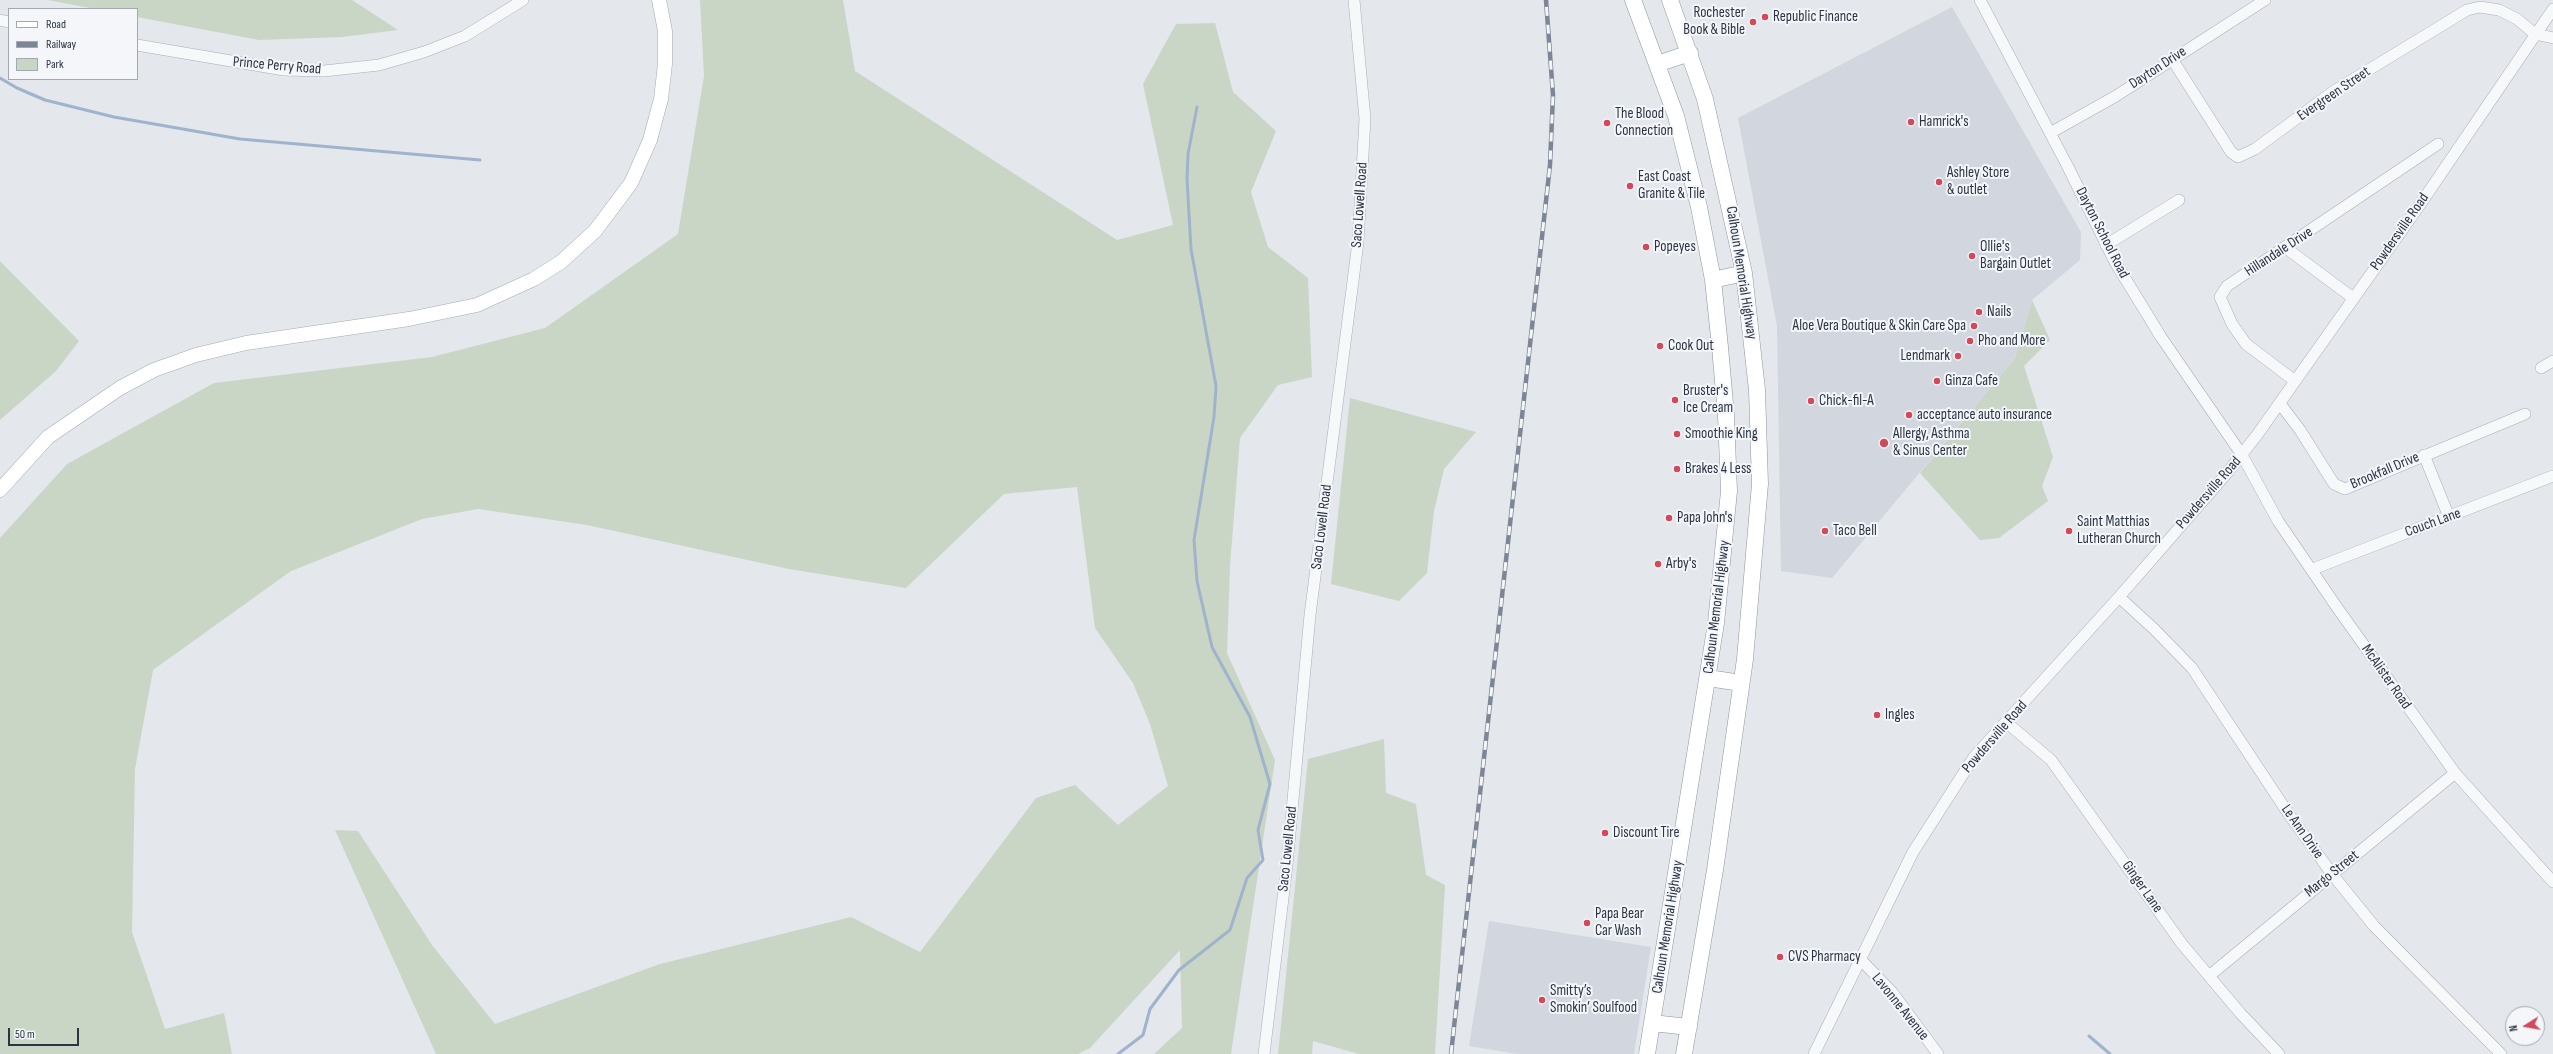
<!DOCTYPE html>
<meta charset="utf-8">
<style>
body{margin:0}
#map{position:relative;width:2553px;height:1054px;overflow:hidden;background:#e4e7ec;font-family:"Sofia Sans Condensed",sans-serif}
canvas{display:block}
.legend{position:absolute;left:8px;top:8px;width:130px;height:72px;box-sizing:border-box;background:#f4f6f9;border:1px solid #a4a8b1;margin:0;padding:5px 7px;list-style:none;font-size:12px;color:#2b3445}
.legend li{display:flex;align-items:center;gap:8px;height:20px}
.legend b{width:20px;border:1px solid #a4a8b1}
.north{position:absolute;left:2505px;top:1006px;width:40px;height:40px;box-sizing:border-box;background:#f4f6f9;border:1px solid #a4a8b1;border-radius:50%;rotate:259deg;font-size:11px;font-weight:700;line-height:16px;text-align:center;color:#2b3445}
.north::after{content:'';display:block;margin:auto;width:14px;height:18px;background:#d1495b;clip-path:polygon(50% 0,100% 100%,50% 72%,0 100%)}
.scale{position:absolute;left:8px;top:1028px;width:71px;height:18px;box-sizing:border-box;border:2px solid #2b3445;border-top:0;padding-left:5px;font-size:12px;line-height:14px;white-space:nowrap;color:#2b3445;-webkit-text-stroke:3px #f4f6f9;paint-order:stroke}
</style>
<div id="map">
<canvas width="2553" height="1054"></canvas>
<ul class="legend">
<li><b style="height:5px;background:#fff"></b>Road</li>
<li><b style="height:5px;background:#7d8696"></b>Railway</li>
<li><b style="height:11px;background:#c9d6c5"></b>Park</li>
</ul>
<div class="north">N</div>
<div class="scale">50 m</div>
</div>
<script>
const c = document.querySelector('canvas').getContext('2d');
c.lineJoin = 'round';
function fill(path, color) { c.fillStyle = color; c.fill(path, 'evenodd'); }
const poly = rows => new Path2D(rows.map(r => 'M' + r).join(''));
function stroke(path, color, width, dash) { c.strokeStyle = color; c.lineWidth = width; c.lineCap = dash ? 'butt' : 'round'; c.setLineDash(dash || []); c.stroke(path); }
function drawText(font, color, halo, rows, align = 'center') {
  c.font = font + ' "Sofia Sans Condensed",sans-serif'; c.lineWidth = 4; c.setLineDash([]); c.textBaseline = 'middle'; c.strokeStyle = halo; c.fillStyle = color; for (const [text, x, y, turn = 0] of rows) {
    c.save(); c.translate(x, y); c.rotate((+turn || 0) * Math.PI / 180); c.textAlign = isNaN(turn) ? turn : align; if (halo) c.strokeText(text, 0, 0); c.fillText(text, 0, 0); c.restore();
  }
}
const built = poly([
 [1952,7,2081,232,2080,260,2032,300,2015,358,1832,578,1781,571,1777,326,1738,118],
 [1489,921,1651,947,1634,1054,1517,1054,1469,1046]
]);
const green = poly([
 [48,0,352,0,398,30,342,37,259,40,137,17,137,9,95,9],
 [700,0,843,0,855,71,1117,240,1173,225,1143,84,1176,24,1215,23,1233,92,1276,131,1251,192,1268,247,1308,278,1312,377,1278,385,1240,438,1230,566,1227,653,1275,760,1231,1054,1154,1054,1182,1028,1180,950,1090,1048,1078,1054,436,1054,335,830,358,831,432,945,495,1024,660,964,851,917,920,952,1036,798,1075,785,1118,825,1168,786,1150,724,1133,683,1095,628,1077,487,1004,494,906,588,789,569,587,525,478,509,422,519,291,571,153,670,135,769,132,932,165,1029,224,1013,232,1054,0,1054,0,538,67,464,214,383,432,357,545,328,678,234,704,76],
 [0,261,79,341,56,371,0,420],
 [2032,300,2050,340,2024,366,2053,457,2042,486,2048,501,1999,538,1980,540,1920,473,2015,358],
 [1350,398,1476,432,1444,469,1434,511,1427,573,1399,601,1331,584],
 [1384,739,1386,793,1416,804,1426,875,1445,885,1435,1054,1359,1054,1313,1041,1312,1054,1278,1054,1308,759]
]);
const stream = poly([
 [0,78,17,88,45,100,114,117,240,139,480,160],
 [2089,1036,2110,1054],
 [1118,1054,1143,1035,1150,1009,1179,970,1230,930,1247,878,1263,860,1258,830,1270,784,1250,717,1212,647,1197,581,1194,540,1214,417,1216,386,1191,249,1187,179,1188,154,1197,107]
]);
const minor = poly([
 [1980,0,2068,167,2115,262,2161,337,2242,455,2278,521,2336,606,2455,773,2553,882],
 [0,20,9,22],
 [137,45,284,70,324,71,379,65,424,52,465,36,523,0],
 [2172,59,2231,152,2238,157,2255,149,2334,91,2467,10,2480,7,2499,10,2517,19,2535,34,2553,38],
 [2050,133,2116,96,2265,0],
 [2106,245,2179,200],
 [2286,248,2353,298],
 [2541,368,2553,361],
 [2295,381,2246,344,2232,324,2220,297,2227,286,2438,144],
 [2281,405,2300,430,2334,484,2345,489,2525,414],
 [2424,455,2449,517],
 [2313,569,2553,476],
 [2119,597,2154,629,2192,668,2288,813,2332,874,2374,926,2501,1054],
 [2006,722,2051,760,2182,944,2241,1014,2279,1054],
 [1861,960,1892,992,1938,1054],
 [2209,976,2455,773],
 [1264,1054,1287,865,1310,615,1358,242,1365,119,1354,0],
 [1814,1054,1913,852,1974,757,2119,597,2227,473,2257,435,2419,206,2553,9]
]);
const major = poly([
 [0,490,48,437,120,388,154,370,196,355,246,343,409,319,477,305,534,279,561,262,595,231,631,183,650,140,661,99,665,64,665,31,659,0]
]);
const highway = poly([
 [1633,0,1676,116,1699,207,1713,280,1720,347,1726,415,1729,491,1716,623,1647,1054],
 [1670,0,1705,99,1744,273,1757,390,1760,484,1745,659,1715,870,1684,1054],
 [1657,64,1690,53],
 [1713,280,1744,273],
 [1708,678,1741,683],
 [1652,1023,1689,1027]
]);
const rail = poly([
 [1451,1054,1550,165,1553,95,1546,0]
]);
const markers = [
 [1765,17,4,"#d1495b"],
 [1753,22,4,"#d1495b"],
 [1911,122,4,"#d1495b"],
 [1607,123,4,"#d1495b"],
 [1939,182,4,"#d1495b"],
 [1630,186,4,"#d1495b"],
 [1646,247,4,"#d1495b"],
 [1972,256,4,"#d1495b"],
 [1979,312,4,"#d1495b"],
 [1974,326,4,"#d1495b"],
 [1970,341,4,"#d1495b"],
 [1660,346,4,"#d1495b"],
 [1958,356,4,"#d1495b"],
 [1937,381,4,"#d1495b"],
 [1675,400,4,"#d1495b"],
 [1811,401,4,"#d1495b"],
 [1909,415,4,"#d1495b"],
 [1677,434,4,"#d1495b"],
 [1884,443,5,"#d1495b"],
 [1677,469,4,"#d1495b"],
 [1669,518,4,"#d1495b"],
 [1825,531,4,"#d1495b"],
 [2069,531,4,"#d1495b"],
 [1658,564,4,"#d1495b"],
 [1877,715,4,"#d1495b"],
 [1605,833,4,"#d1495b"],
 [1587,923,4,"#d1495b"],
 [1780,957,4,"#d1495b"],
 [1542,1000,4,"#d1495b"]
];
const poiNames = [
 ["Rochester",1745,13,"right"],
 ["Book & Bible",1745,30,"right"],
 ["Republic Finance",1773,17],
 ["The Blood",1615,114],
 ["Connection",1615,131],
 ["Hamrick's",1919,122],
 ["Ashley Store",1947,173],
 ["& outlet",1947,190],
 ["East Coast",1638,177],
 ["Granite & Tile",1638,194],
 ["Popeyes",1654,247],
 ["Ollie's",1980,247],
 ["Bargain Outlet",1980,264],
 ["Nails",1987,312],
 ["Aloe Vera Boutique & Skin Care Spa",1966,326,"right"],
 ["Pho and More",1978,341],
 ["Cook Out",1668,346],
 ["Lendmark",1950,356,"right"],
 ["Ginza Cafe",1945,381],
 ["Bruster's",1683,391],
 ["Ice Cream",1683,408],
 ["Chick-fil-A",1819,401],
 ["acceptance auto insurance",1917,415],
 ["Smoothie King",1685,434],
 ["Allergy, Asthma",1893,434],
 ["& Sinus Center",1893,451],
 ["Brakes 4 Less",1685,469],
 ["Papa John's",1677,518],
 ["Saint Matthias",2077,522],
 ["Lutheran Church",2077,539],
 ["Taco Bell",1833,531],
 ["Arby's",1666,564],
 ["Ingles",1885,715],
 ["Discount Tire",1613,833],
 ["Papa Bear",1595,914],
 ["Car Wash",1595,931],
 ["CVS Pharmacy",1788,957],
 ["Smitty’s",1550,991],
 ["Smokin’ Soulfood",1550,1008]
];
const streetNames = [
 ["Prince Perry Road",277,66,5],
 ["Dayton Drive",2158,68,-33],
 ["Evergreen Street",2334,94,-34],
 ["Saco Lowell Road",1360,205,-86],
 ["Powdersville Road",2400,232,-55],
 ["Dayton School Road",2102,233,63],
 ["Hillandale Drive",2279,252,-33],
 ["Calhoun Memorial Highway",1741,273,81],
 ["Brookfall Drive",2385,471,-23],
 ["Powdersville Road",2209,493,-49],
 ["Couch Lane",2433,523,-20],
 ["Saco Lowell Road",1322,527,-83],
 ["Calhoun Memorial Highway",1717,607,-83],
 ["McAlister Road",2386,677,55],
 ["Powdersville Road",1995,737,-49],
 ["Le Ann Drive",2302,832,55],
 ["Saco Lowell Road",1288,849,-84],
 ["Margo Street",2332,874,-39],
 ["Ginger Lane",2142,887,55],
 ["Calhoun Memorial Highway",1668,927,-81],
 ["Lavonne Avenue",1900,1007,51]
];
fill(built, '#d2d6de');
fill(green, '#c9d6c5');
stroke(stream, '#9fb4cc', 3);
stroke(minor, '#a9aeb7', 12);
stroke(major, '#a3abb8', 15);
stroke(highway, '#8b94a3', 17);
stroke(minor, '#f7f8fa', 11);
stroke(major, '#fff', 14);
stroke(highway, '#fff', 16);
stroke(rail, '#7d8696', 4.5);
stroke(rail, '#f4f6f9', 3, [9]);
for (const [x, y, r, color] of markers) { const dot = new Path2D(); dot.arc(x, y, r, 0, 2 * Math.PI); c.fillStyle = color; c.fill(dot); stroke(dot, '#f4f6f9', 1.5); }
drawText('15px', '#2b3445', '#f4f6f9', poiNames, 'left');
drawText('15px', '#2b3445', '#f4f6f9', streetNames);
</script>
